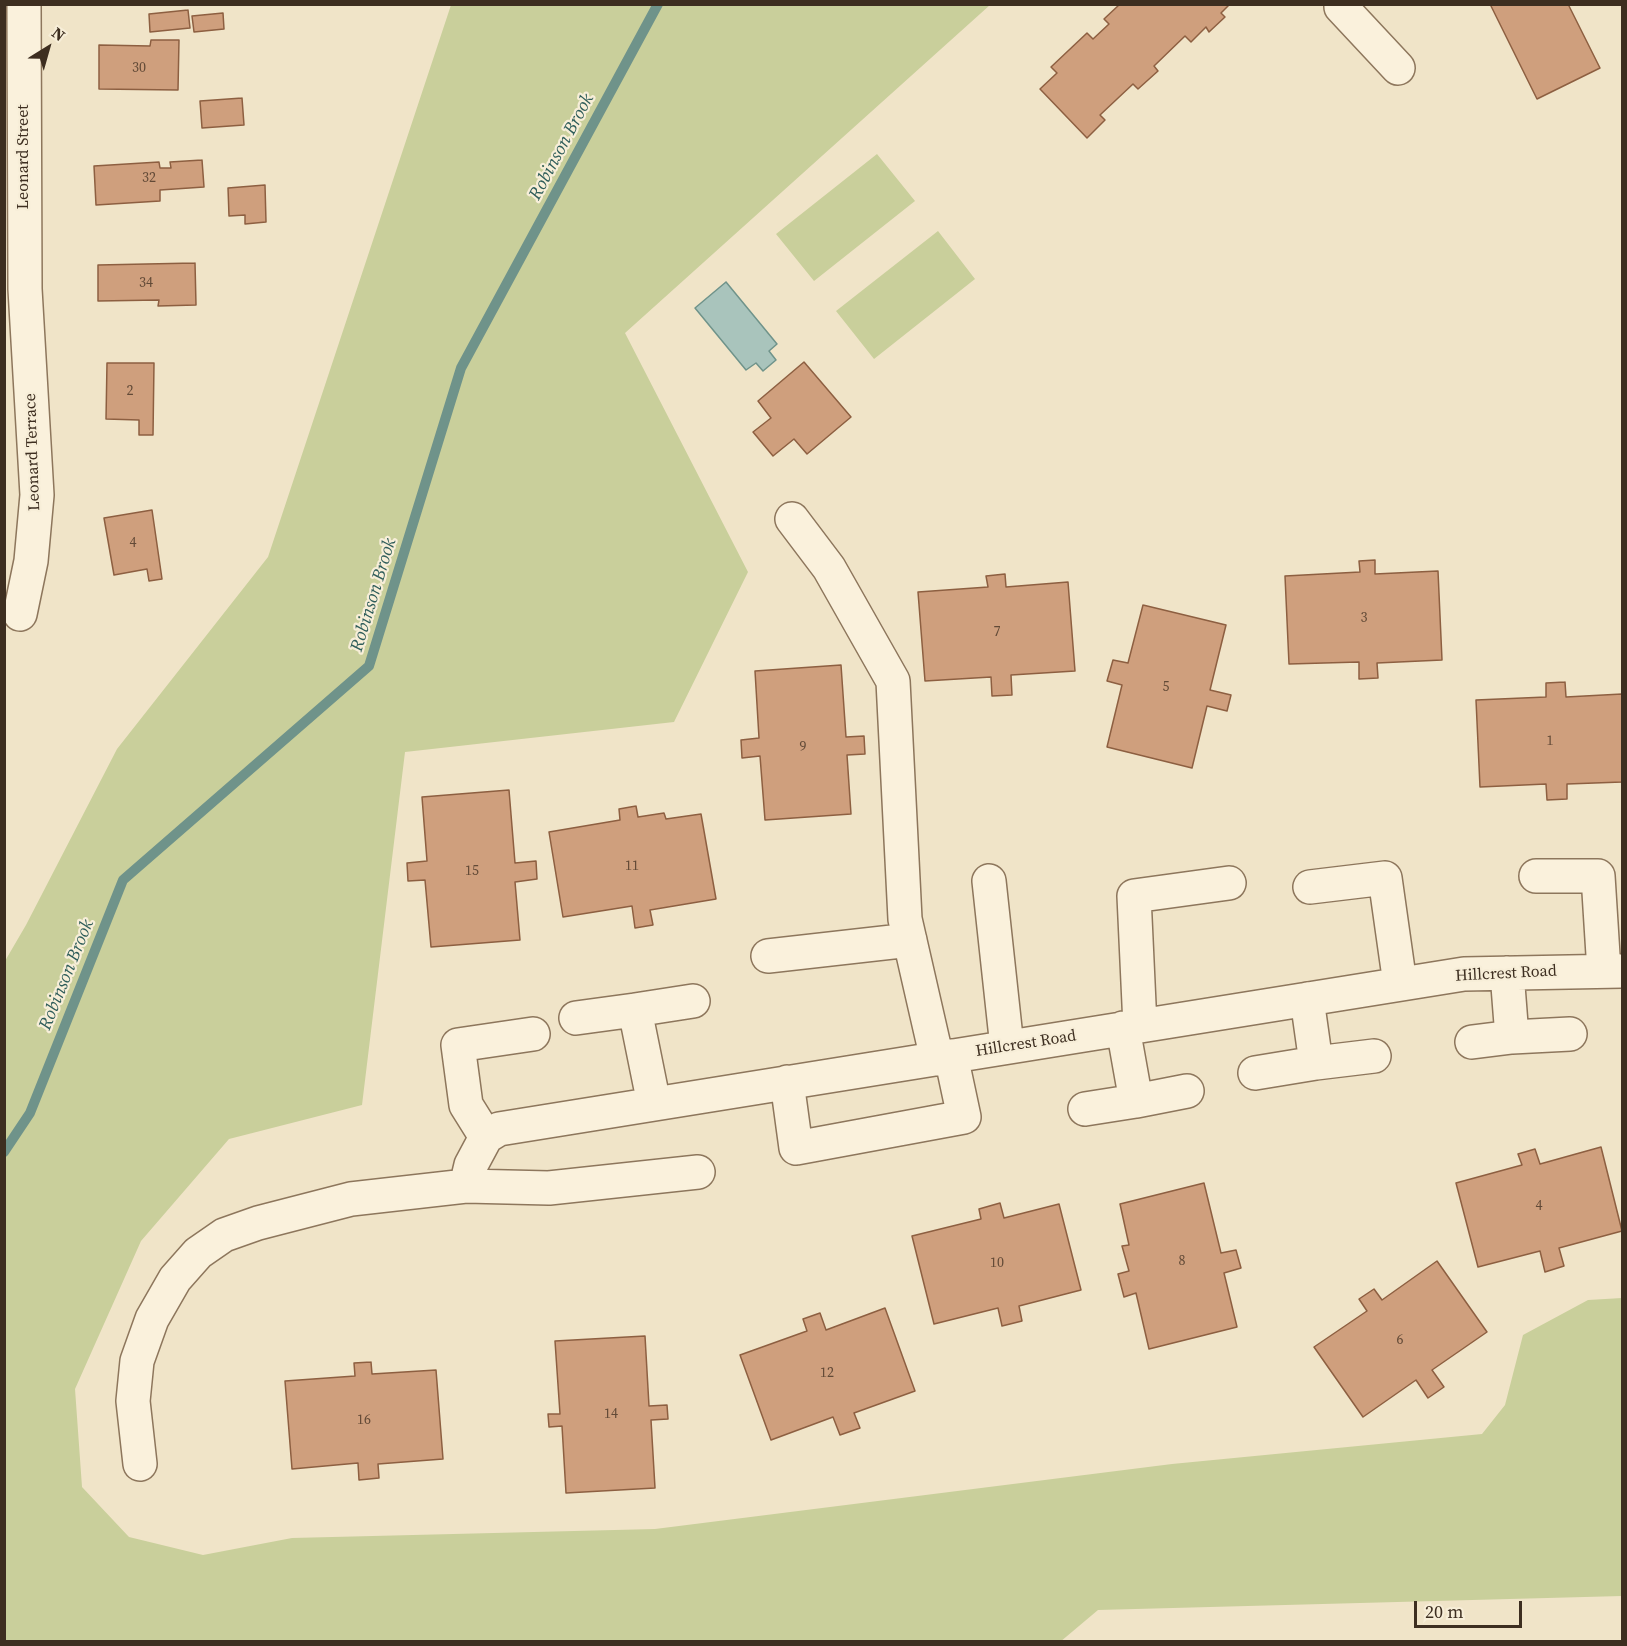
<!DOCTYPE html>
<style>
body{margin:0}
#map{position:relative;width:1627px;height:1646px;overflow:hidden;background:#f0e4c8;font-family:"Source Serif 4",serif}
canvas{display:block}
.frame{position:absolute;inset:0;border:6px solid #3d2e20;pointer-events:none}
.north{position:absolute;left:18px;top:18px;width:60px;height:60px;-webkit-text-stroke:4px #f7eed8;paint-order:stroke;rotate:37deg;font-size:16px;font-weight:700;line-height:24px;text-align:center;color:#3d2e20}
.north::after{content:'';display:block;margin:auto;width:21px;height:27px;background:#3d2e20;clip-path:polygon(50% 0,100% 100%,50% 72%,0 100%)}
.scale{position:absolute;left:1414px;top:1601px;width:108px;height:27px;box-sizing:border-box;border:3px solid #3d2e20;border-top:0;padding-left:8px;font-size:18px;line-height:21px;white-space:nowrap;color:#3d2e20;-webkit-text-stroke:4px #f7eed8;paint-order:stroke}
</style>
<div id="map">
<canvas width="1627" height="1646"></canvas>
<div class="frame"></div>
<div class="north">N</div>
<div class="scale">20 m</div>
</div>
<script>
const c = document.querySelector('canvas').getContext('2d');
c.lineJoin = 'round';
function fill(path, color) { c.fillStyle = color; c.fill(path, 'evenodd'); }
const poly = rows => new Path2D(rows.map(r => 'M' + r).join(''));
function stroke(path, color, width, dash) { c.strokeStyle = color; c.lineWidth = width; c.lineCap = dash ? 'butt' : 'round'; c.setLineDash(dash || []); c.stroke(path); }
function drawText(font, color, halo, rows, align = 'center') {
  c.font = font + ' "Source Serif 4",serif'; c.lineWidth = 4.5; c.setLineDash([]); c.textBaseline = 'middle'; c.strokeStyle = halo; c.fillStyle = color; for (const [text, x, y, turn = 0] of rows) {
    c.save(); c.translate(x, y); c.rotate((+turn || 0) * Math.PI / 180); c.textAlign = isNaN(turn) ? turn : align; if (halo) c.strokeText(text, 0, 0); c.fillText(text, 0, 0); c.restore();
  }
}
const green = poly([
 [451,5,990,5,625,333,748,572,674,722,405,752,362,1105,229,1139,141,1241,75,1389,82,1487,129,1537,203,1555,292,1538,655,1529,1172,1464,1482,1434,1505,1405,1523,1335,1588,1300,1622,1298,1622,1596,1098,1610,1060,1642,5,1641,5,961,26,925,117,749,268,557],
 [877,154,915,201,814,281,776,234],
 [938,231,975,279,874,359,836,311]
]);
const water = poly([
 [726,282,777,344,769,351,776,360,763,371,756,363,746,370,695,308,726,282]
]);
const stream = poly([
 [4,1152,30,1113,123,880,369,666,461,368,658,4]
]);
const building = poly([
 [1120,4,1230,4,1221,13,1225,17,1209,32,1206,27,1191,42,1185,36,1154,66,1158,71,1138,89,1133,84,1100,115,1105,120,1087,138,1040,89,1057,73,1051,67,1087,33,1093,39,1109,24,1104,19,1120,4],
 [1490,4,1568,4,1600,68,1537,99,1490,4],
 [188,10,190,28,150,32,149,14,188,10],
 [223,13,224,29,194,32,192,16,223,13],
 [151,40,179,40,178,90,99,89,99,45,150,46,151,40],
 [242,98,244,125,202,128,200,101,242,98],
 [202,160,204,187,160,190,160,201,96,205,94,166,159,162,160,168,171,168,170,162,202,160],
 [265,185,266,222,245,224,245,215,229,216,228,188,265,185],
 [195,263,196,305,158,306,159,300,98,301,98,265,195,263],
 [804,362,851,417,807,454,794,439,773,456,753,432,771,418,758,401,804,362],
 [107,363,154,363,153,435,139,435,139,420,106,419,107,363],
 [152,510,162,579,149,581,147,569,114,575,104,518,152,510],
 [1375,560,1375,574,1438,571,1442,660,1377,663,1378,678,1359,679,1359,662,1289,664,1285,576,1360,572,1359,561,1375,560],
 [1005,574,1006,587,1068,582,1075,671,1011,675,1012,695,992,696,991,677,925,681,918,592,988,587,986,576,1005,574],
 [1143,605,1226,625,1210,690,1231,695,1227,711,1207,706,1192,768,1107,747,1122,685,1107,681,1113,660,1128,663,1143,605],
 [841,665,846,737,864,736,865,754,847,755,851,814,765,820,760,756,742,758,741,740,759,738,755,671,841,665],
 [1565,682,1566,697,1622,694,1622,782,1567,784,1567,799,1547,800,1546,784,1480,787,1476,700,1546,697,1546,683,1565,682],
 [509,790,515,863,536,861,537,879,515,882,520,940,431,947,425,880,408,881,407,863,427,861,422,797,509,790],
 [636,806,638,817,664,813,666,819,701,814,716,899,650,910,653,925,635,928,632,906,563,917,549,832,620,820,619,809,636,806],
 [1601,1147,1622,1231,1559,1248,1564,1266,1545,1272,1540,1251,1478,1267,1456,1183,1522,1165,1518,1154,1535,1149,1540,1164,1601,1147],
 [1204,1183,1221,1253,1236,1250,1241,1268,1224,1273,1237,1327,1149,1349,1136,1293,1124,1297,1118,1274,1129,1271,1122,1246,1129,1245,1120,1204,1204,1183],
 [1000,1203,1004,1218,1059,1204,1081,1290,1019,1306,1022,1321,1002,1326,998,1308,934,1324,912,1236,981,1219,979,1209,1000,1203],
 [1437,1261,1487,1332,1432,1370,1444,1387,1428,1398,1416,1380,1363,1417,1314,1347,1367,1311,1359,1299,1374,1289,1382,1300,1437,1261],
 [885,1308,915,1391,854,1413,860,1428,840,1435,833,1417,771,1440,740,1355,807,1331,803,1319,820,1313,826,1330,885,1308],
 [645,1336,649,1406,667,1405,668,1419,651,1420,655,1488,566,1493,562,1426,549,1427,548,1414,560,1414,555,1341,645,1336],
 [371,1362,372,1374,436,1370,443,1459,378,1464,379,1478,359,1480,358,1463,292,1469,285,1381,355,1376,354,1363,371,1362]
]);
const minor = poly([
 [1341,4,1341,7,1398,68],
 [792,519,829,568,893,681,905,919,937,1059],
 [20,614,31,561,37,495,25,289,24,4],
 [1536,876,1598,876,1604,971],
 [989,881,1007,1047],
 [1310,887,1385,878,1400,984],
 [768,956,910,940],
 [1507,973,1512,1037,1570,1034],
 [635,1010,693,1001],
 [576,1018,635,1010,654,1104],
 [1140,1026,1134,896,1229,883],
 [1472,1042,1512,1037],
 [1316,1063,1374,1056],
 [1255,1073,1316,1063,1307,999],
 [787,1082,796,1148,964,1117,951,1056],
 [1136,1101,1187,1091],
 [1085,1109,1136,1101,1123,1028],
 [486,1137,466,1105,458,1045,533,1034],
 [466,1186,471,1165,486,1137,499,1129,1464,974,1622,971],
 [140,1464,133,1401,137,1361,152,1319,175,1279,198,1253,224,1235,258,1223,351,1199,466,1186,549,1188,698,1172]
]);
const numberNames = [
 ["30",139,68],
 ["32",149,178],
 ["34",146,283],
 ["2",130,391],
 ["4",133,543],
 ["3",1364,618],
 ["7",997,632],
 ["5",1166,687],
 ["1",1550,741],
 ["9",803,747],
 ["11",632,866],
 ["15",472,871],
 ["4",1539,1206],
 ["8",1182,1261],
 ["10",997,1263],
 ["6",1400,1340],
 ["12",827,1373],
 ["14",611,1414],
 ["16",364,1420]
];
const streetNames = [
 ["Leonard Street",24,157,-90],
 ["Leonard Terrace",33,452,-92],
 ["Hillcrest Road",1506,974,-3],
 ["Hillcrest Road",1026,1044,-9]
];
const waterNames = [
 ["Robinson Brook",562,147,-62],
 ["Robinson Brook",374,595,-73],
 ["Robinson Brook",67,975,-68]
];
fill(green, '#c9cf9b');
fill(water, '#a9c4bc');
stroke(water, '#6f938a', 1.5);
stroke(stream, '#6f938a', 10);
fill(building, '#cf9f7d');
stroke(building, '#8d5f41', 1.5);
stroke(minor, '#8d765c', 36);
stroke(minor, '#faf1dc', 33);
drawText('14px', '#624a37', null, numberNames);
drawText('16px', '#3d2e20', '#f7eed8', streetNames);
drawText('italic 18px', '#2f5d5a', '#f7eed8', waterNames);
</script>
